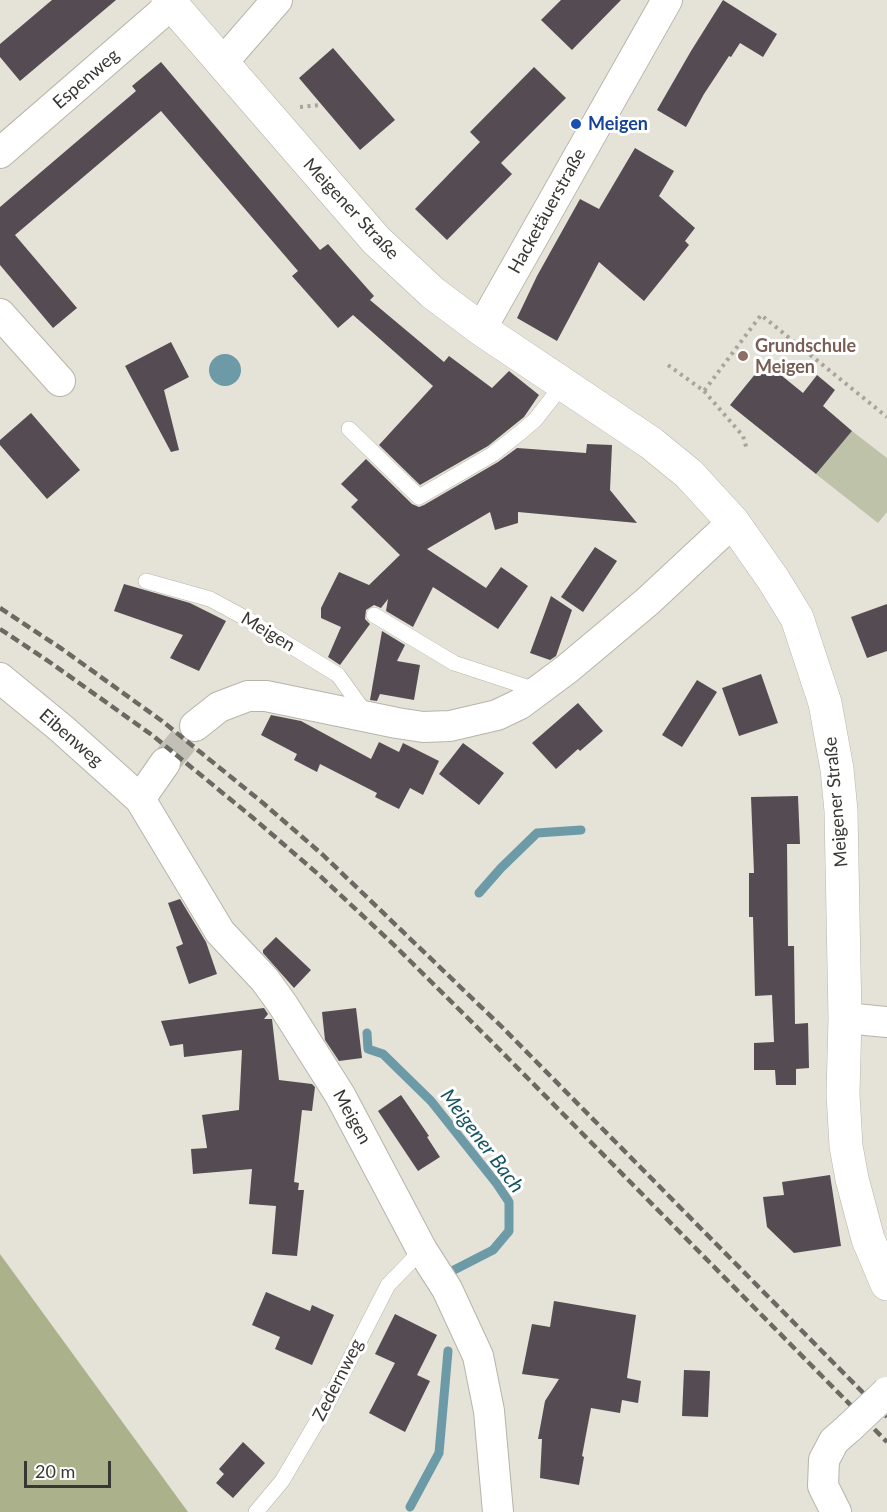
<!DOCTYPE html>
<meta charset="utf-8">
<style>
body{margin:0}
#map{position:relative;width:887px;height:1512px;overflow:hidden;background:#e5e2d7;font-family:Lato,sans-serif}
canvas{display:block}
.scale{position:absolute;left:24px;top:1461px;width:87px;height:27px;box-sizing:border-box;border:3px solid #383733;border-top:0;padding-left:8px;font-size:18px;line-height:21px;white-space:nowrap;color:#383733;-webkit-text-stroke:4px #fff;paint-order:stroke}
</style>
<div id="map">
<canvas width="887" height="1512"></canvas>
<div class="scale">20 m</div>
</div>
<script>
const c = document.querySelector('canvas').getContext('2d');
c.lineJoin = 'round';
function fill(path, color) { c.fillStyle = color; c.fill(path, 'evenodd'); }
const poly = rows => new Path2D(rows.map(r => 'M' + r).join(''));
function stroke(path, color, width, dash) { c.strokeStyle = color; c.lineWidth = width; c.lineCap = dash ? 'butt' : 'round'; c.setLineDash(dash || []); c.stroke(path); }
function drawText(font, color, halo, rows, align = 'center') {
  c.font = font + ' Lato,sans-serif'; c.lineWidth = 6; c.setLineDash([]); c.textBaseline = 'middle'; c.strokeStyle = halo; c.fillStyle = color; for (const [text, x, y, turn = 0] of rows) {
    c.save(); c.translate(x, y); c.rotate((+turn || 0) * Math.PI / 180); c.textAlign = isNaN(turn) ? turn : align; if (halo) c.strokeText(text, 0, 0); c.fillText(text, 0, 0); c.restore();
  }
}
const green = poly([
 [852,431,887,458,887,512,878,523,816,474]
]);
const forest = poly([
 [0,1254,188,1512,0,1512]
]);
const water = poly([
 '209 370a16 16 0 1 1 32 0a16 16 0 1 1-32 0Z'
]);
const stream = poly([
 [479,893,501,868,537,833,581,830],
 [367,1033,368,1049,383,1054,431,1101,497,1184,509,1202,509,1231,493,1250,454,1270],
 [410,1507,439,1453,448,1351]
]);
const building = poly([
 [52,0,116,0,20,81,0,57,0,44],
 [561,0,621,0,572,50,541,20],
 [723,0,777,34,763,57,740,43,731,57,729,56,704,94,686,127,657,110,691,51],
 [333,48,395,120,360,150,299,78],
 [161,62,320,250,328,244,374,296,370,300,444,362,449,356,492,388,509,371,539,395,524,417,488,446,420,485,379,445,433,386,353,315,338,328,292,276,298,271,161,111,15,235,77,308,53,328,0,265,0,207,136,91,132,86],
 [534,67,566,98,501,163,512,174,447,240,415,209,480,142,470,132],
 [635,148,674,171,659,196,695,228,685,241,689,245,644,301,599,262,557,341,517,318,537,276,580,199,599,209],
 [171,342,189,377,164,390,179,450,171,452,125,366],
 [765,362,803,393,817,375,835,390,823,406,852,431,816,474,730,405],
 [31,413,80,470,47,499,0,445,0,440],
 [587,444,612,445,610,490,637,523,518,512,518,523,495,530,490,512,427,549,486,588,501,567,528,586,498,629,433,587,413,627,386,611,388,599,381,608,374,605,366,610,365,619,370,624,340,665,328,657,341,627,321,618,321,608,339,572,369,585,400,555,351,507,358,500,341,484,366,459,412,504,419,507,424,505,498,462,517,448,586,453],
 [595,547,617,561,583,612,561,597],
 [124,584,190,603,226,621,199,671,170,658,183,635,114,611],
 [551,596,572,610,556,656,550,660,530,653],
 [887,604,887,651,867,658,851,617],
 [382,631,405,645,397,661,420,665,414,700,380,694,377,701,370,700],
 [761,674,778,723,739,736,722,688],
 [697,680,717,692,682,747,662,735],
 [578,703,603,731,580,751,578,749,556,769,532,743],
 [271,715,301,721,371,759,379,742,399,752,403,743,439,761,423,795,410,788,399,809,375,797,377,793,320,764,317,772,294,760,297,754,261,735],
 [463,743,504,773,479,805,439,774],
 [798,796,800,844,787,844,788,946,794,946,795,1024,808,1023,809,1068,796,1069,796,1085,776,1085,775,1070,754,1070,754,1043,774,1042,772,995,755,996,753,917,749,917,749,873,754,873,751,797],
 [180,899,206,942,217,974,189,984,176,947,183,944,168,903],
 [276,937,311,970,294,988,263,953,263,950],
 [264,1008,268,1014,264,1019,272,1019,279,1080,312,1084,315,1087,312,1111,302,1110,294,1182,299,1183,298,1190,304,1190,297,1256,272,1254,276,1206,249,1204,252,1169,193,1174,191,1149,207,1148,202,1115,239,1110,242,1050,184,1057,183,1044,170,1046,161,1021],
 [356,1008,362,1058,339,1061,325,1040,322,1012],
 [401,1095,429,1136,427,1137,440,1157,418,1171,378,1111],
 [830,1175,841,1246,794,1253,767,1227,763,1197,784,1195,782,1182],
 [266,1292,310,1311,312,1305,334,1315,312,1365,275,1349,280,1337,252,1325],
 [554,1301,636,1315,627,1378,641,1381,638,1403,622,1400,620,1413,591,1408,582,1456,584,1457,579,1485,540,1478,542,1439,538,1439,545,1401,559,1379,522,1374,532,1324,550,1327],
 [395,1314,437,1335,417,1375,430,1381,405,1432,369,1413,395,1363,375,1354],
 [684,1370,710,1371,708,1417,682,1416],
 [243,1442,265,1463,233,1498,216,1483,224,1474,219,1469]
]);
const minorTunnel = poly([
 [165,763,195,726]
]);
const path = poly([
 [300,107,321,105],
 [668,365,704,391,761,315,887,417],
 [704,391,743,436,747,450]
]);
const service = poly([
 [349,429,419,497,493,454,521,432,535,420,564,383],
 [146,581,210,599,247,619,338,675,366,714],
 [374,615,454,663,539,691],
 [256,1512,282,1481,325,1408,388,1285,422,1250]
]);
const minor = poly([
 [223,62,277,0],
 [0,153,172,4],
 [0,314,60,381],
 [481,329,667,0],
 [0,678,62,729,140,799,220,932,265,980,283,1005,340,1095,422,1250,447,1289,478,1356,489,1411,498,1512],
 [195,726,219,707,248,696,266,696,397,723,423,727,450,726,497,715,520,704,567,669,647,602,733,522],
 [140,799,165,763],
 [845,1018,887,1022],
 [836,1512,823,1486,824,1460,834,1441,850,1427]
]);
const tertiary = poly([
 [168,0,376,240,433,293,481,329,651,443,689,474,733,522,773,579,797,618,825,703,837,769,841,811,845,1018,843,1094,846,1146,852,1179,868,1239,887,1284]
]);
const rail = poly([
 [0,608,62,649,162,721,263,803,323,855,503,1028,887,1417],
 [0,629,51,663,152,735,252,817,318,874,393,944,492,1042,887,1442]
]);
const minorBridge = poly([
 [850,1427,887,1392]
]);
const markers = [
 [576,124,6,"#1a4fb4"],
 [743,356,6,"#8d6e63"]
];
const streetNames = [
 ["Espenweg",86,79,-41],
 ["Meigener Straße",351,209,47],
 ["Hacketäuerstraße",547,211,-61],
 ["Meigen",268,632,31],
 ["Eibenweg",71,738,41],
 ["Meigener Straße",836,802,-95],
 ["Meigen",352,1117,61],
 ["Zedernweg",338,1380,-63]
];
const transitNames = [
 ["Meigen",588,124]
];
const educationNames = [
 ["Grundschule",755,346],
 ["Meigen",755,367]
];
const waterNames = [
 ["Meigener Bach",482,1141,53]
];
fill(green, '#bdc2a8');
fill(forest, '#aab18b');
fill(water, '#6c9aa7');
stroke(stream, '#6c9aa7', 9);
fill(building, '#554c53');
stroke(minorTunnel, '#c2c0b6', 30, [30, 15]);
stroke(service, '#b7b4a9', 16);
stroke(minor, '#b7b4a9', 32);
stroke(tertiary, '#b7b4a9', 34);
stroke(path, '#a6a49c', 4, [3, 4.5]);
stroke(service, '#fff', 15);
stroke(minor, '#fff', 30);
stroke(tertiary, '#fff', 33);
stroke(rail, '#6a6962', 4.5, [9, 4.5]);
stroke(minorBridge, '#b7b4a9', 32, []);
stroke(minorBridge, '#fff', 30);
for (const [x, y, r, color] of markers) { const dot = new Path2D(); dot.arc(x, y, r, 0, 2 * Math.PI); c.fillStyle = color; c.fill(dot); stroke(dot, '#fff', 2); }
drawText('18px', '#383733', '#fff', streetNames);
drawText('bold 18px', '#164399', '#fff', transitNames, 'left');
drawText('bold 18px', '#785e54', '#fff', educationNames, 'left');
drawText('italic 20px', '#135362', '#fff', waterNames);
</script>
